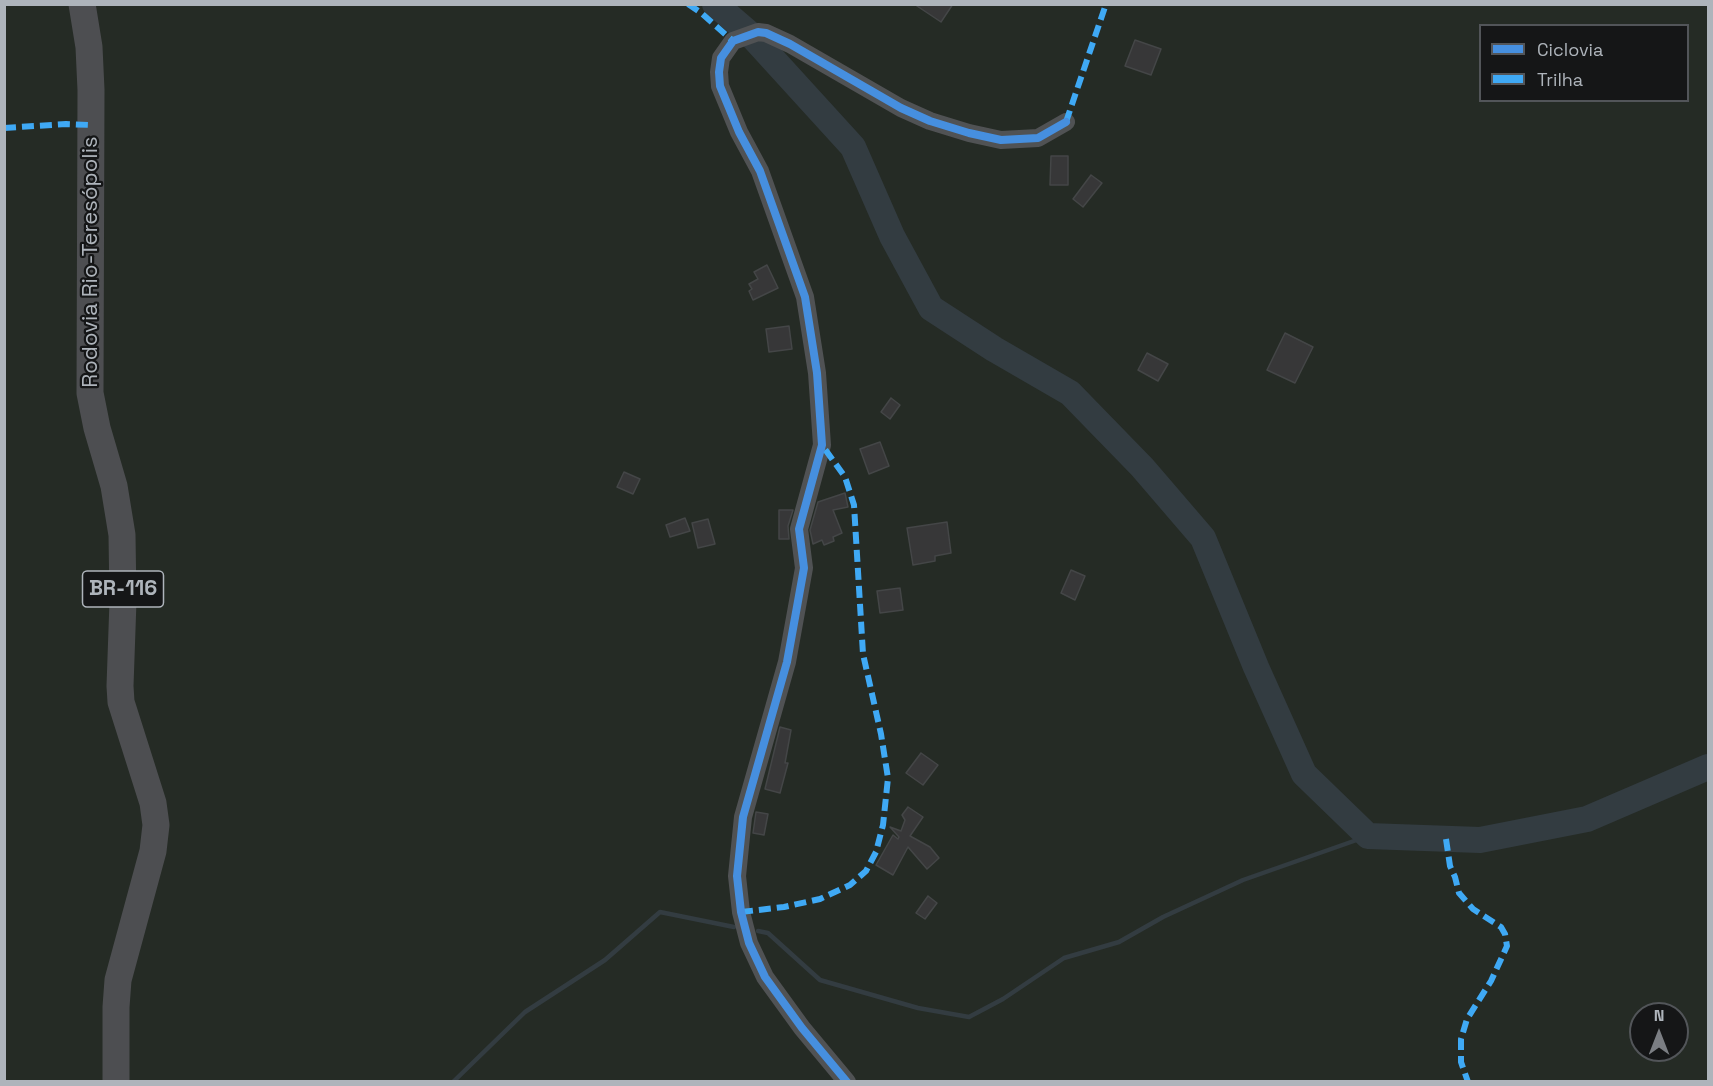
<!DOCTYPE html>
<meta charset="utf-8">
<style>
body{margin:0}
#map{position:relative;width:1713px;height:1086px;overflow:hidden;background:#1b1b1b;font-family:"Space Grotesk",sans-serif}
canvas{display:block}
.frame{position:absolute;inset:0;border:6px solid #aeb4bb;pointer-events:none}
.legend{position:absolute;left:1479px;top:24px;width:210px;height:78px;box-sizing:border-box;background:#151617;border:2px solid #525559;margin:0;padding:8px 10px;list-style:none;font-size:18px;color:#aeb4bb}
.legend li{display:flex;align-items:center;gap:12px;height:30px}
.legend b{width:30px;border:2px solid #525559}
.north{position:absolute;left:1629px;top:1002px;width:60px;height:60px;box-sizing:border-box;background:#151617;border:2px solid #525559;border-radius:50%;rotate:0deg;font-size:16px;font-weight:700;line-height:24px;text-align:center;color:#aeb4bb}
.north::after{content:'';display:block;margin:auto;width:21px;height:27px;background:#7b7e83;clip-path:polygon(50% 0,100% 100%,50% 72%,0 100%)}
</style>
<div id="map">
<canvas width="1713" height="1086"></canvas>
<div class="frame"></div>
<ul class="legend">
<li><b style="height:8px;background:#468fdf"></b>Ciclovia</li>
<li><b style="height:8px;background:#3fa9f5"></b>Trilha</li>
</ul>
<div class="north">N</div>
</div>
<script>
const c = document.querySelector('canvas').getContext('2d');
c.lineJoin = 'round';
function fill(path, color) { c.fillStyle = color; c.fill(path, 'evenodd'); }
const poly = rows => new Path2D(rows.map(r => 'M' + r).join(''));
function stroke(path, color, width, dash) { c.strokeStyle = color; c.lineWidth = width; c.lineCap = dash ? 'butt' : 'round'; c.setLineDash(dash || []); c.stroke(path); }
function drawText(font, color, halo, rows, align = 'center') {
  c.font = font + ' "Space Grotesk",sans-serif'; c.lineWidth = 4.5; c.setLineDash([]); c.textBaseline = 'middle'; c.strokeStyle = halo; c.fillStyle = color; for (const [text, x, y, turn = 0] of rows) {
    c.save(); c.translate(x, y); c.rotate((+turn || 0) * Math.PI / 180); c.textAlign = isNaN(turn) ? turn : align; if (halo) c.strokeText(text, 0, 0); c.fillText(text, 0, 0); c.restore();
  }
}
const green = poly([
 [5,5,1708,5,1708,1081,5,1082],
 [1480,26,1688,26,1688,100,1480,100],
 [1641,1014,1677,1014,1677,1050,1641,1050]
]);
const stream = poly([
 [758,931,768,933,820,980,918,1008,969,1017,1003,999,1064,958,1119,942,1163,917,1243,880,1368,836],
 [453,1082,525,1012,605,960,660,912,734,927]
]);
const river = poly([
 [715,4,750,34,853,147,892,236,931,308,994,349,1070,393,1142,467,1203,538,1256,667,1304,774,1368,836,1480,840,1587,819,1708,767]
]);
const building = poly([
 [914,4,953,4,941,22,914,4],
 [1135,40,1161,49,1151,75,1125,66,1135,40],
 [1051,156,1068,156,1068,185,1050,185,1051,156],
 [1091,175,1102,183,1083,207,1073,199,1091,175],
 [767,265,778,288,753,300,749,291,752,289,749,284,758,279,754,272,767,265],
 [789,326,792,349,769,352,766,329,789,326],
 [1285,333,1313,347,1295,383,1267,370,1285,333],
 [1147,353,1168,364,1158,381,1138,370,1147,353],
 [891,398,900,405,890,419,881,412,891,398],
 [880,442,889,466,869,474,860,449,880,442],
 [624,472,640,479,633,494,617,487,624,472],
 [845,493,848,507,833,510,842,533,833,537,834,541,824,545,822,540,813,544,810,530,818,502,845,493],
 [779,510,793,510,788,526,789,539,779,539,779,510],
 [685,518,690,531,670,537,666,525,685,518],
 [708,519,715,544,698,548,692,523,708,519],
 [947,522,951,553,935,556,935,561,913,565,907,528,947,522],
 [1071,570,1085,576,1075,600,1061,593,1071,570],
 [900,588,903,610,880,613,877,591,900,588],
 [780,727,791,730,785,763,788,763,780,793,765,789,780,727],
 [921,753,938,765,923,785,906,773,921,753],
 [908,807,923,817,910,836,930,847,939,858,927,869,908,847,893,875,876,865,893,835,898,839,899,837,890,827,901,831,905,820,902,815,908,807],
 [756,812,768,814,764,835,753,833,756,812],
 [928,896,937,903,925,919,916,913,928,896]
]);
const minor = poly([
 [847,1082,802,1028,765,977,749,943,741,912,737,876,743,817,787,662,804,568,799,529,822,445,817,373,805,297,760,171,739,132,720,86,719,72,721,58,733,41,758,32,766,33,790,44,901,108,930,121,969,133,1001,140,1038,138,1066,122]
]);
const highway = poly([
 [82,4,89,47,91,90,90,393,97,428,114,486,122,535,123,601,120,686,121,702,153,803,156,825,153,851,118,980,116,1007,116,1082]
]);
const quiet = poly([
 [688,4,700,12,733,41],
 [1066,122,1106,4],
 [4,128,66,124,91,125],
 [1446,839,1450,866,1455,877,1459,893,1473,909,1501,927,1505,934,1507,946,1491,981,1467,1019,1461,1039,1461,1062,1468,1082],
 [741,912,784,907,820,899,850,885,866,871,876,852,883,825,888,778,881,734,863,654,854,505,845,477,822,445]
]);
const cycleway = poly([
 [847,1082,802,1028,765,977,749,943,741,912,737,876,743,817,787,662,804,568,799,529,822,445,817,373,805,297,760,171,739,132,720,86,719,72,721,58,733,41,758,32,766,33,790,44,901,108,930,121,969,133,1001,140,1038,138,1066,122]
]);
const shields = [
 [123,589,81]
];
const shieldNames = [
 ["BR-116",123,589]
];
const streetNames = [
 ["Rodovia Rio-Teresópolis",91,262,-90]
];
fill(green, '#252b25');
stroke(stream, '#333c41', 4.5);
stroke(river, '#333c41', 26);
fill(building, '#373738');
stroke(building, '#444647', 1.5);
stroke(minor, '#505254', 18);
stroke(highway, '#4d4e51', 27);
stroke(quiet, '#3fa9f5', 6, [12, 6]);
stroke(cycleway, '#468fdf', 8);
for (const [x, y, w] of shields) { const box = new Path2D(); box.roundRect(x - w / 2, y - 18, w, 36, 4.5); c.fillStyle = '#151617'; c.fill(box); stroke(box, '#aeb4bb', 1.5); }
drawText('bold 21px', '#aeb4bb', null, shieldNames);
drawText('22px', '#aeb4bb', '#151617', streetNames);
</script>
